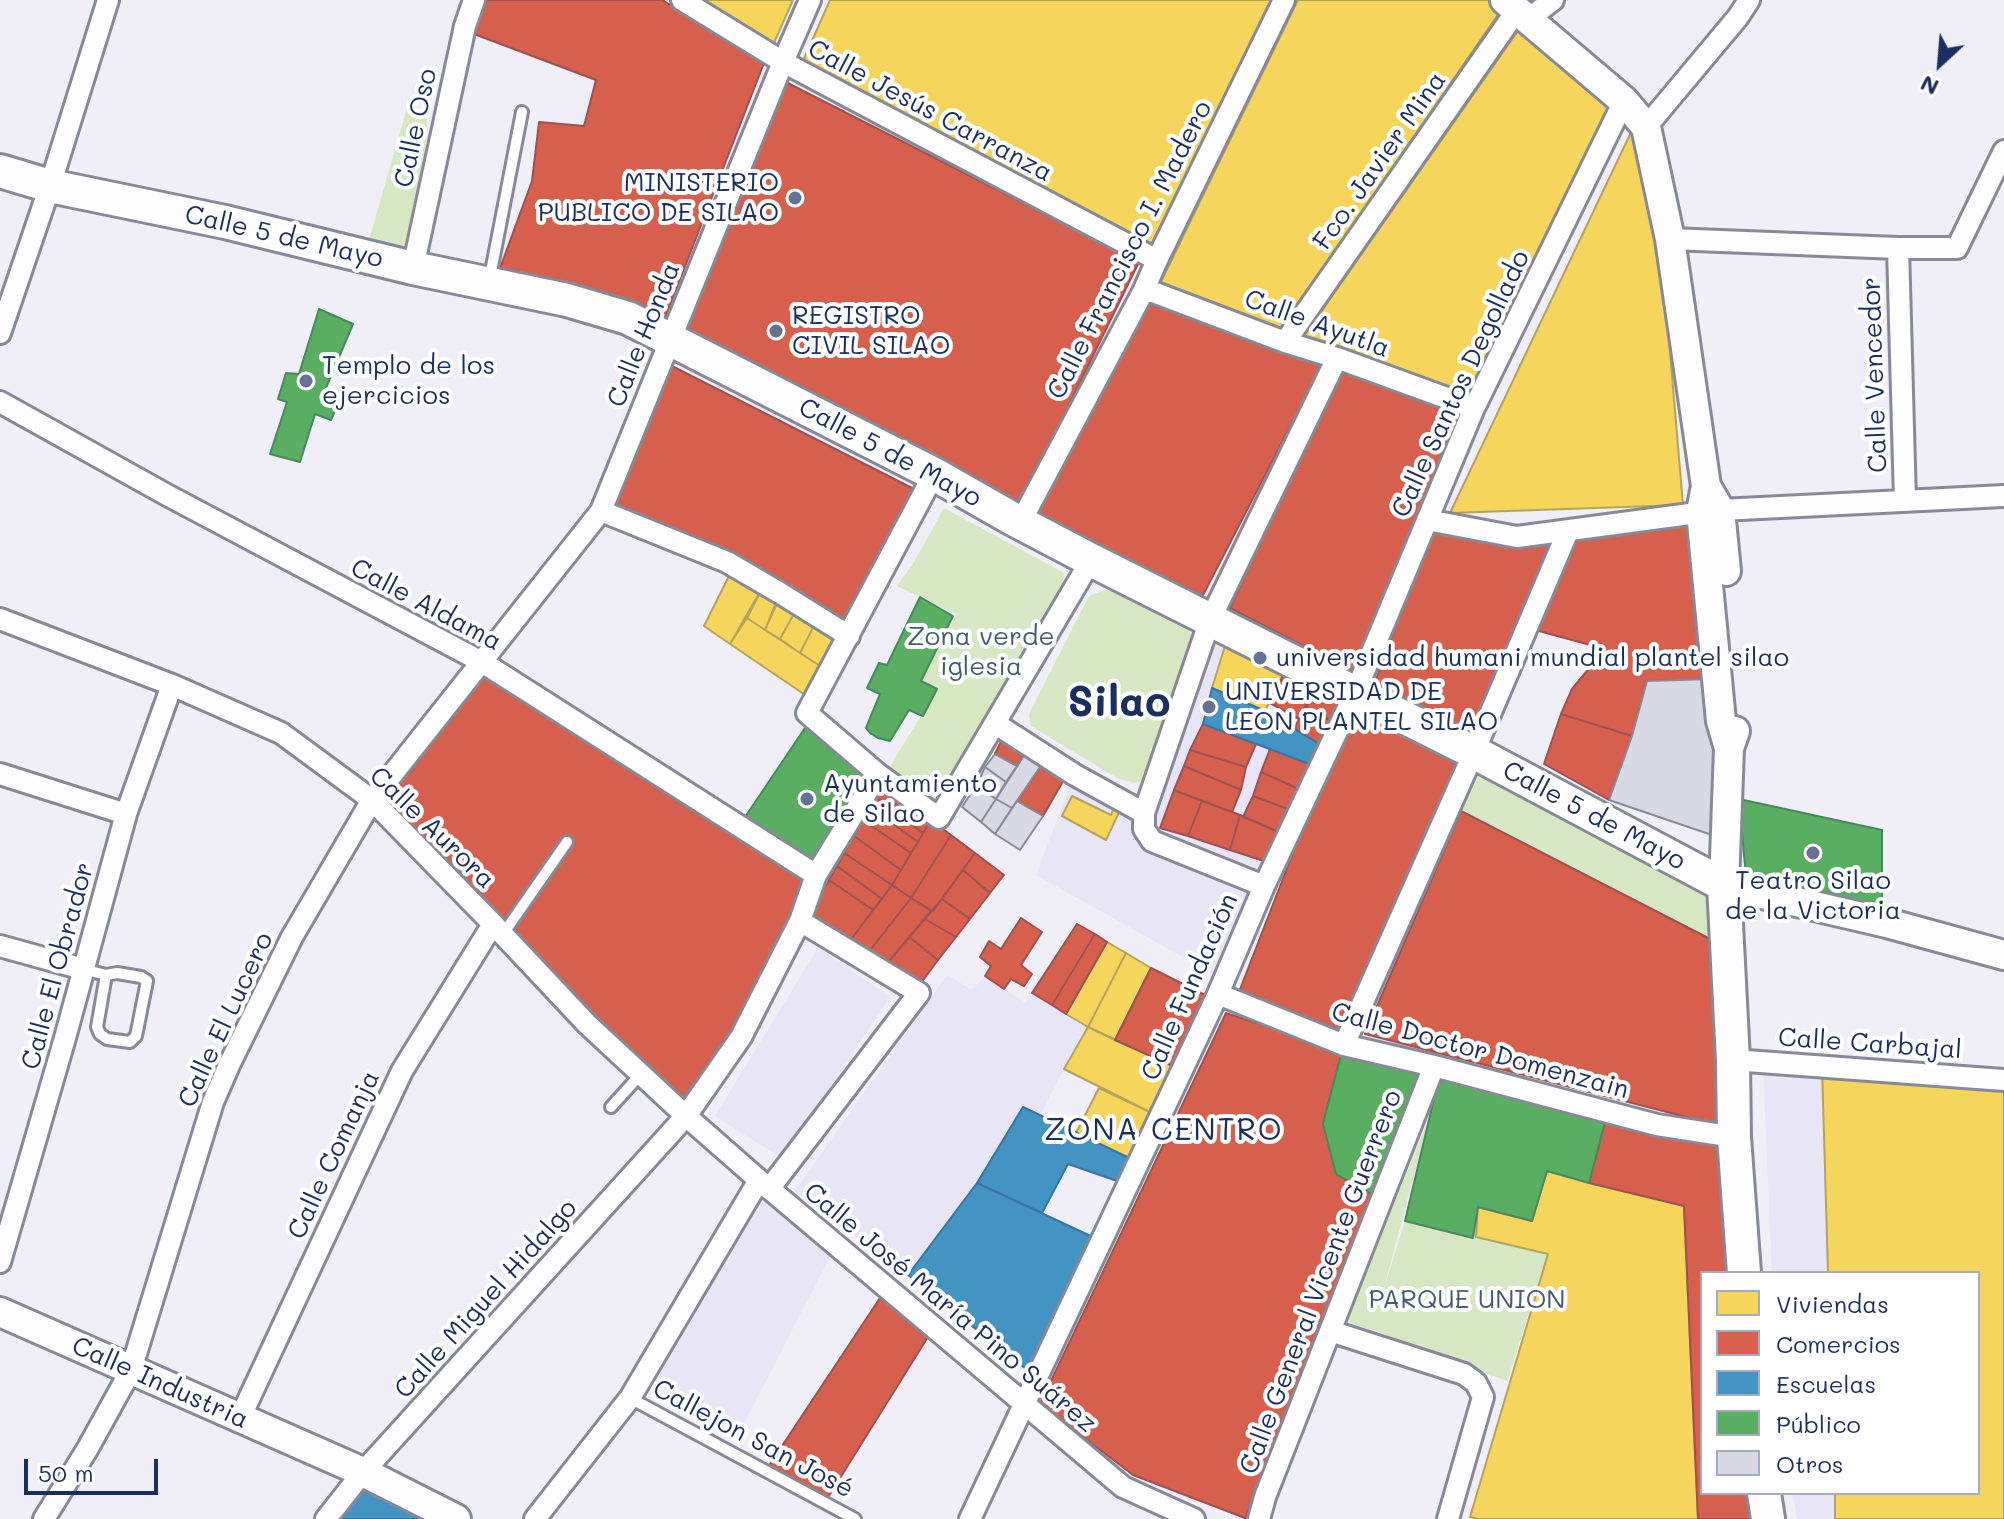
<!DOCTYPE html>
<meta charset="utf-8">
<style>
body{margin:0}
#map{position:relative;width:2004px;height:1519px;overflow:hidden;background:#f0eef6;font-family:Mali,sans-serif}
canvas{display:block}
.legend{position:absolute;left:1700px;top:1271px;width:280px;height:224px;box-sizing:border-box;background:#fff;border:2px solid #a4acbf;margin:0;padding:10px 14px;list-style:none;font-size:24px;color:#1b2f5e}
.legend li{display:flex;align-items:center;gap:16px;height:40px}
.legend b{width:40px;border:2px solid #a4acbf}
.north{position:absolute;left:1900px;top:24px;width:80px;height:80px;-webkit-text-stroke:6px #fff;paint-order:stroke;rotate:206deg;font-size:22px;font-weight:700;line-height:32px;text-align:center;color:#1b2f5e}
.north::after{content:'';display:block;margin:auto;width:28px;height:36px;background:#1b2f5e;clip-path:polygon(50% 0,100% 100%,50% 72%,0 100%)}
.scale{position:absolute;left:24px;top:1459px;width:134px;height:36px;box-sizing:border-box;border:4px solid #1b2f5e;border-top:0;padding-left:10px;font-size:24px;line-height:28px;white-space:nowrap;color:#1b2f5e;-webkit-text-stroke:6px #fff;paint-order:stroke}
</style>
<div id="map">
<canvas width="2004" height="1519"></canvas>
<ul class="legend">
<li><b style="height:22px;background:#f6d55c"></b>Viviendas</li>
<li><b style="height:22px;background:#d6604d"></b>Comercios</li>
<li><b style="height:22px;background:#4393c3"></b>Escuelas</li>
<li><b style="height:22px;background:#5aae61"></b>Público</li>
<li><b style="height:22px;background:#d9d8e5"></b>Otros</li>
</ul>
<div class="north">N</div>
<div class="scale">50 m</div>
</div>
<script>
const c = document.querySelector('canvas').getContext('2d');
c.lineJoin = 'round';
function fill(path, color) { c.fillStyle = color; c.fill(path, 'evenodd'); }
const poly = rows => new Path2D(rows.map(r => 'M' + r).join(''));
function stroke(path, color, width, dash) { c.strokeStyle = color; c.lineWidth = width; c.lineCap = dash ? 'butt' : 'round'; c.setLineDash(dash || []); c.stroke(path); }
function drawText(font, color, halo, rows, align = 'center') {
  c.font = font + ' Mali,sans-serif'; c.lineWidth = 8; c.setLineDash([]); c.textBaseline = 'middle'; c.strokeStyle = halo; c.fillStyle = color; for (const [text, x, y, turn = 0] of rows) {
    c.save(); c.translate(x, y); c.rotate((+turn || 0) * Math.PI / 180); c.textAlign = isNaN(turn) ? turn : align; if (halo) c.strokeText(text, 0, 0); c.fillText(text, 0, 0); c.restore();
  }
}
const built = poly([
 [1220,624,1348,694,1259,875,1144,829],
 [1071,783,1135,817,1136,831,1254,892,1217,976,1036,875],
 [1077,924,1151,968,1115,1040,1085,1027,1040,1116,1019,1114,977,1183,908,1275,795,1191,947,975,972,990,985,976,1026,1003],
 [818,948,890,997,783,1159,715,1116],
 [1763,1062,1822,1066,1828,1273,1772,1273],
 [769,1189,836,1245,739,1433,654,1379],
 [1793,1493,1835,1493,1835,1519,1797,1519]
]);
const green = poly([
 [407,108,427,118,428,135,403,254,367,247],
 [944,508,1064,573,1060,600,936,808,887,771,937,690,921,681,956,614,897,586,913,564],
 [1104,590,1119,591,1186,627,1195,638,1148,780,1133,783,1117,778,1031,726,1029,714,1089,596],
 [1480,774,1693,884,1709,897,1714,921,1706,937,1461,811],
 [1429,1118,1383,1292,1405,1221,1548,1254,1507,1381,1373,1330,1346,1323]
]);
const homes = poly([
 [690,0,793,0,769,54,690,0],
 [830,0,1272,0,1151,245,803,61,830,0],
 [1298,0,1490,0,1501,10,1280,331,1159,286,1298,0],
 [1520,28,1614,103,1470,399,1302,339,1520,28],
 [1634,126,1654,163,1683,505,1450,513,1634,126],
 [734,566,765,583,730,644,704,626,734,566],
 [765,583,780,593,765,630,747,618,765,583],
 [778,601,796,610,780,639,765,630,778,601],
 [796,610,817,620,800,653,780,639,796,610],
 [747,618,829,672,814,701,730,644,747,618],
 [817,620,842,634,829,672,800,653,817,620],
 [1229,633,1289,663,1265,711,1212,688,1229,633],
 [1072,796,1111,815,1116,803,1122,806,1106,840,1062,816,1072,796],
 [1107,942,1126,953,1088,1027,1066,1014,1107,942],
 [1126,953,1151,968,1115,1040,1088,1027,1126,953],
 [1088,1027,1177,1068,1156,1115,1064,1069,1088,1027],
 [1822,1066,2004,1084,2004,1519,1835,1519,1835,1493,1978,1493,1978,1273,1828,1273,1822,1066],
 [1099,1088,1156,1115,1134,1160,1076,1133,1099,1088],
 [1547,1171,1684,1206,1698,1519,1478,1519,1470,1517,1548,1254,1476,1237,1478,1207,1532,1221,1547,1171]
]);
const shops = poly([
 [487,0,662,0,764,63,665,318,499,271,532,181,539,122,584,126,596,80,474,34,487,0],
 [776,77,1139,262,1013,519,671,339,776,77],
 [1144,302,1323,363,1201,599,1027,509,1144,302],
 [662,361,914,489,842,634,727,562,607,510,662,361],
 [1340,370,1463,416,1355,673,1230,608,1340,370],
 [1572,521,1697,521,1712,679,1647,681,1632,736,1561,714,1572,689,1605,649,1539,631,1572,521],
 [1431,533,1555,541,1471,744,1375,682,1431,533],
 [1289,663,1319,678,1299,719,1270,703,1289,663],
 [480,664,816,875,741,1037,684,1102,378,806,480,664],
 [1319,678,1348,694,1333,722,1306,708,1319,678],
 [1355,693,1474,752,1338,1034,1239,992,1355,693],
 [1306,708,1333,722,1324,747,1294,728,1306,708],
 [1561,714,1632,736,1609,800,1544,764,1561,714],
 [1203,724,1256,744,1246,767,1190,750,1203,724],
 [1003,737,1027,751,1017,766,995,754,1003,737],
 [1270,749,1312,765,1301,790,1261,772,1270,749],
 [1190,750,1246,767,1241,790,1184,766,1190,750],
 [1044,761,1066,776,1043,816,1017,801,1044,761],
 [1184,766,1241,790,1232,812,1174,790,1184,766],
 [1261,772,1301,790,1293,811,1253,796,1261,772],
 [883,783,901,797,892,809,876,797,883,783],
 [1174,790,1202,801,1188,836,1160,828,1174,790],
 [1253,796,1293,811,1281,833,1243,817,1253,796],
 [876,797,923,833,918,842,870,807,876,797],
 [901,797,915,808,906,820,892,809,901,797],
 [1202,801,1240,815,1230,850,1188,836,1202,801],
 [870,807,918,842,911,853,863,820,870,807],
 [915,808,931,820,923,833,906,820,915,808],
 [1461,811,1718,943,1725,1127,1365,1034,1461,811],
 [1240,815,1281,833,1267,862,1230,850,1240,815],
 [863,820,911,853,901,870,854,836,863,820],
 [931,820,951,835,911,898,892,885,931,820],
 [951,835,975,853,933,911,911,898,951,835],
 [854,836,901,870,892,885,844,853,854,836],
 [844,853,892,885,882,899,837,866,844,853],
 [975,853,1004,875,990,893,963,870,975,853],
 [837,866,882,899,873,910,829,880,837,866],
 [963,870,990,893,970,919,942,899,963,870],
 [829,880,873,910,850,941,810,915,829,880],
 [892,885,911,898,868,953,850,941,892,885],
 [911,898,931,911,886,965,868,953,911,898],
 [942,899,970,919,956,937,925,919,942,899],
 [1021,918,1042,932,1021,965,1032,974,1024,986,1011,979,1004,989,985,976,991,966,980,957,989,941,1001,949,1021,918],
 [925,919,956,937,938,960,909,937,925,919],
 [1077,924,1095,934,1052,1005,1032,993,1077,924],
 [1095,934,1107,942,1066,1014,1052,1005,1095,934],
 [909,937,938,960,918,987,886,965,909,937],
 [1151,968,1215,1000,1177,1068,1115,1040,1151,968],
 [1226,1013,1342,1051,1323,1124,1344,1139,1336,1174,1382,1200,1245,1518,1133,1475,1040,1404,1226,1013],
 [1606,1118,1734,1146,1744,1273,1702,1273,1702,1493,1761,1493,1763,1519,1698,1519,1684,1206,1589,1183,1606,1118],
 [884,1292,931,1332,827,1499,768,1467,884,1292]
]);
const schools = poly([
 [1212,688,1265,711,1324,747,1315,766,1203,724,1212,688],
 [1023,1107,1131,1159,1120,1182,1068,1164,1042,1213,977,1183,1023,1107],
 [977,1183,1097,1239,1031,1373,908,1275,977,1183],
 [370,1482,444,1519,335,1519,370,1482]
]);
const public = poly([
 [319,309,353,324,326,388,343,392,331,420,315,414,300,462,270,454,287,402,278,399,286,373,299,374,319,309],
 [920,597,953,616,921,681,937,689,923,716,909,710,890,741,878,738,870,733,866,728,880,694,867,688,879,663,887,665,920,597],
 [809,722,872,775,814,870,741,823,809,722],
 [1739,799,1882,830,1882,913,1746,877,1739,799],
 [1342,1051,1428,1068,1382,1200,1336,1174,1323,1124,1342,1051],
 [1444,1078,1606,1118,1589,1183,1547,1171,1532,1221,1478,1207,1473,1238,1405,1221,1437,1086,1444,1078]
]);
const building = poly([
 [1712,679,1718,829,1709,834,1609,800,1632,736,1647,681,1712,679],
 [1027,751,1044,761,1012,808,996,799,1027,751],
 [995,754,1017,766,1006,782,985,767,995,754],
 [985,767,1006,782,996,799,976,786,985,767],
 [976,786,996,799,981,822,962,807,976,786],
 [996,799,1012,808,995,834,981,822,996,799],
 [1017,801,1043,816,1020,850,995,834,1017,801]
]);
const lane = poly([
 [489,282,522,112],
 [503,934,567,842],
 [83,969,106,975,117,973,141,977,147,981,136,1036,130,1042,107,1039,100,1034,97,1027,106,975],
 [611,1107,641,1074],
 [630,1398,855,1519]
]);
const street = poly([
 [682,0,783,62,1157,260],
 [1527,20,1553,0],
 [1646,127,1738,17,1749,0],
 [1670,239,1898,248,1957,248,2004,151],
 [1898,248,1905,501],
 [413,268,465,26,474,0],
 [1143,292,1153,292,1285,342,1337,358,1474,408],
 [0,333,50,186,108,0],
 [1285,342,1517,10],
 [0,402,167,495,482,662,816,875],
 [934,474,807,713,878,774,939,818,1091,560],
 [601,511,727,562,780,593,849,636],
 [1427,520,1517,537,1720,510,2004,496],
 [1020,523,1143,292,1157,260,1284,0],
 [0,619,172,685,281,733,372,800,493,924,587,1024,686,1116,759,1180,1123,1487,1194,1519],
 [996,724,1075,775,1144,813,1144,829,1152,841,1264,886],
 [0,774,126,814],
 [1144,813,1210,620,1337,358],
 [0,946,83,969],
 [1218,994,1344,1045,1434,1066,1657,1125,1734,1137],
 [1344,1045,1474,752,1568,531],
 [1733,1060,2004,1080],
 [769,1189,919,993,800,921],
 [0,1262,65,1038,126,814,172,685],
 [1330,1331,1464,1374,1476,1383,1483,1397,1448,1519],
 [240,1418,402,1071,493,924],
 [44,1519,88,1448,131,1370,213,1102,230,1063,292,937,372,800,601,511,783,62,810,0],
 [326,1519,363,1472,686,1116,741,1037,800,921,816,875,878,774],
 [535,1519,630,1398,759,1180],
 [970,1519,1218,994,1264,886,1355,693,1474,408,1624,101],
 [1259,1519,1265,1497,1434,1066]
]);
const secondary = poly([
 [1505,0,1624,101,1646,127,1670,239,1706,486,1701,512,1721,721,1729,748],
 [1706,486,1720,510,1726,571],
 [1735,731,1729,748,1724,885,1887,923,2004,955],
 [0,1312,363,1472,456,1519]
]);
const primary = poly([
 [0,171,50,186,225,222,413,268,567,300,628,318,934,474,1013,519,1091,560,1481,756,1724,885,1733,1060,1734,1137,1744,1273],
 [1764,1493,1768,1519]
]);
const markers = [
 [795,198,8,"#667293"],
 [776,331,8,"#667293"],
 [306,381,8,"#667293"],
 [1260,658,8,"#667293"],
 [1209,707,8,"#667293"],
 [807,799,8,"#667293"],
 [1813,853,8,"#667293"]
];
const streetNames = [
 ["Calle Jesús Carranza",930,111,28],
 ["Calle Oso",416,128,-78],
 ["Fco. Javier Mina",1380,161,-55],
 ["Calle 5 de Mayo",284,237,13],
 ["Calle Francisco I. Madero",1130,250,-63],
 ["Calle Ayutla",1317,324,20],
 ["Calle Honda",644,335,-68],
 ["Calle Vencedor",1875,375,-92],
 ["Calle Santos Degollado",1461,384,-65],
 ["Calle 5 de Mayo",890,453,28],
 ["Calle Aldama",426,605,28],
 ["Calle 5 de Mayo",1594,816,28],
 ["Calle Aurora",432,828,44],
 ["Calle El Obrador",58,966,-75],
 ["Calle Fundación",1190,987,-66],
 ["Calle El Lucero",226,1020,-65],
 ["Calle Carbajal",1870,1044,4],
 ["Calle Doctor Domenzain",1480,1051,15],
 ["Calle Comanja",334,1155,-65],
 ["Calle General Vicente Guerrero",1321,1282,-69],
 ["Calle Miguel Hidalgo",486,1299,-48],
 ["Calle José María Pino Suárez",950,1308,40],
 ["Calle Industria",160,1383,24],
 ["Callejon San José",753,1439,28]
];
const poiNames = [
 ["MINISTERIO",779,183,"right"],
 ["PUBLICO DE SILAO",779,213,"right"],
 ["REGISTRO",792,316],
 ["CIVIL SILAO",792,346],
 ["Templo de los",322,366],
 ["ejercicios",322,396],
 ["universidad humani mundial plantel silao",1276,658],
 ["UNIVERSIDAD DE",1225,692],
 ["LEON PLANTEL SILAO",1225,722],
 ["Ayuntamiento",823,784],
 ["de Silao",823,814],
 ["Teatro Silao",1813,881,"center"],
 ["de la Victoria",1813,911,"center"]
];
const parkNames = [
 ["Zona verde",981,637],
 ["iglesia",981,667],
 ["PARQUE UNION",1467,1300]
];
const quarterNames = [
 ["ZONA CENTRO",1164,1131]
];
const townNames = [
 ["Silao",1119,703]
];
fill(built, '#e7e5f6');
fill(green, '#d7e7c3');
fill(homes, '#f6d55c');
stroke(homes, '#b4a35d', 2);
fill(shops, '#d6604d');
stroke(shops, '#9e5152', 2);
fill(schools, '#4393c3');
stroke(schools, '#3775a5', 2);
fill(public, '#5aae61');
stroke(public, '#478860', 2);
fill(building, '#d9d8e5');
stroke(building, '#878a96', 2);
stroke(lane, '#878a96', 16);
stroke(street, '#878a96', 26);
stroke(secondary, '#878a96', 34);
stroke(primary, '#878a96', 38);
stroke(lane, '#fdfcfe', 10);
stroke(street, '#fdfcfe', 20);
stroke(secondary, '#fdfcfe', 28);
stroke(primary, '#fdfcfe', 32);
for (const [x, y, r, color] of markers) { const dot = new Path2D(); dot.arc(x, y, r, 0, 2 * Math.PI); c.fillStyle = color; c.fill(dot); stroke(dot, '#fff', 3); }
drawText('26px', '#1b2f5e', '#fff', streetNames);
drawText('26px', '#1b2f5e', '#fff', poiNames, 'left');
drawText('26px', '#455c6d', '#fff', parkNames);
c.letterSpacing = '2px';
drawText('30px', '#1b2f5e', '#fff', quarterNames);
c.letterSpacing = '0px';
drawText('bold 42px', '#1b2f5e', '#fff', townNames);
</script>
